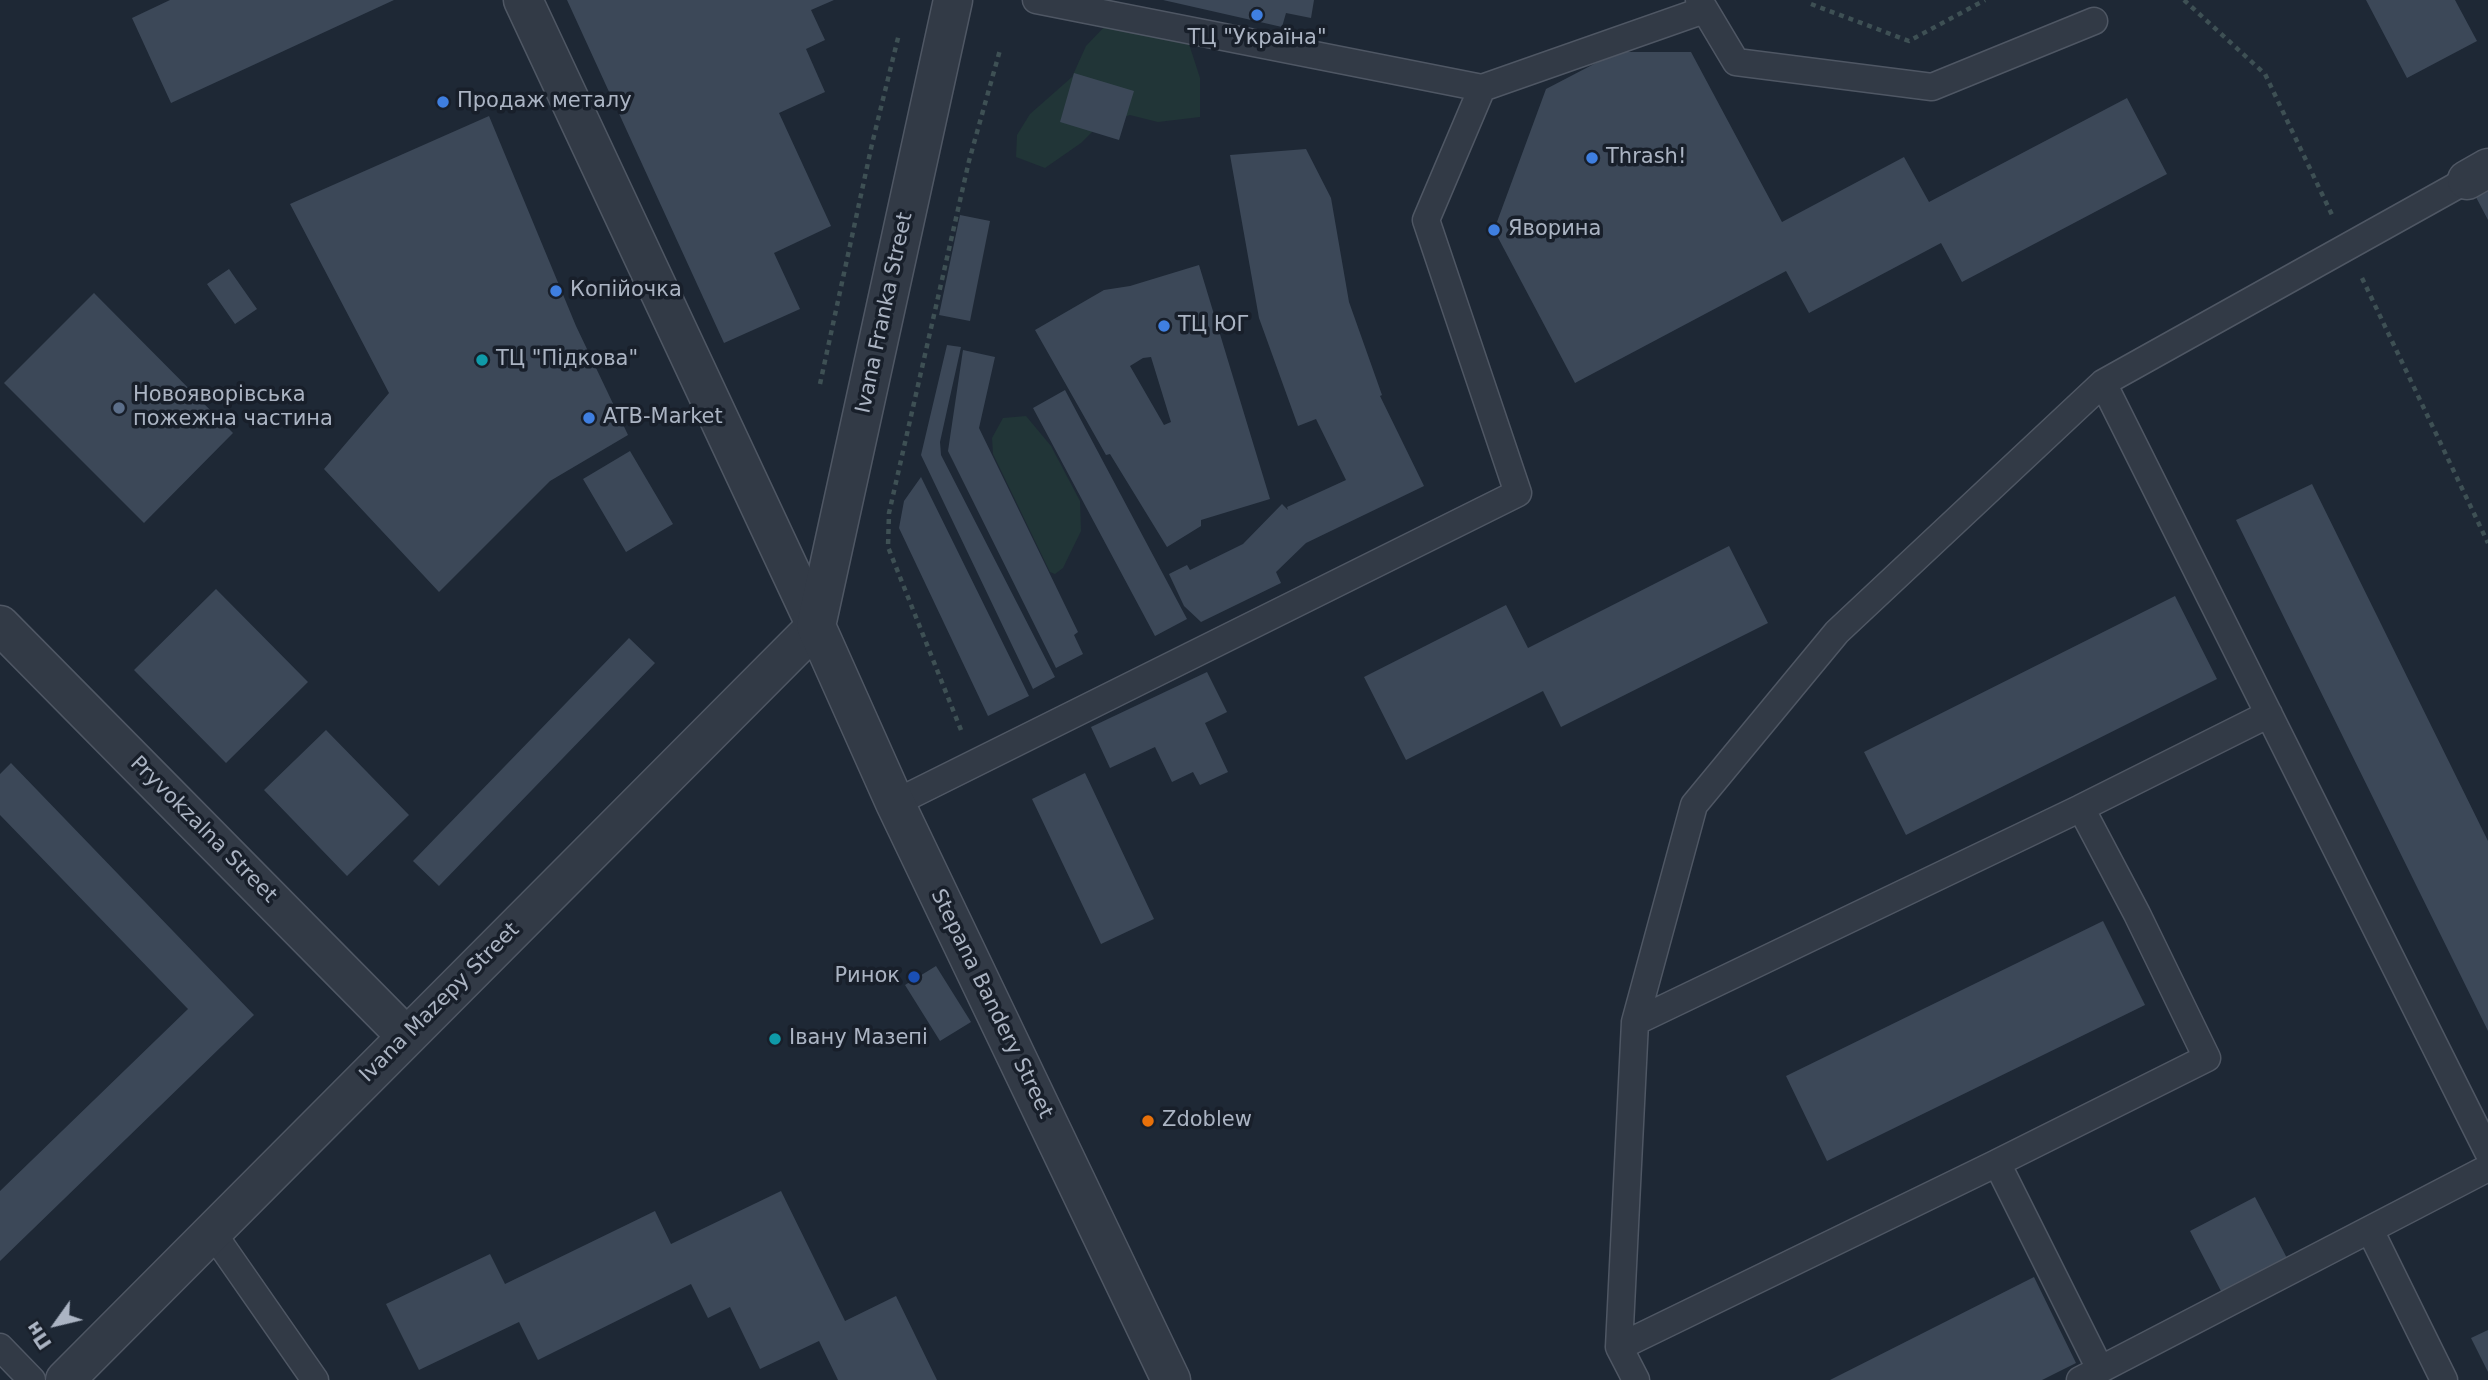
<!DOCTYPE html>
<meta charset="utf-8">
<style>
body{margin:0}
#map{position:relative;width:2488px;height:1380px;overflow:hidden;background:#1e2835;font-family:"DejaVu Sans",sans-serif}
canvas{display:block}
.north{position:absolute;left:21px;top:1289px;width:70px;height:70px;-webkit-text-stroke:5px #181f2a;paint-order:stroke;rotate:236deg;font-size:19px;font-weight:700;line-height:28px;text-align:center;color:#abb4c3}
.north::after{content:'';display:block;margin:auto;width:24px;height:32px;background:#abb4c3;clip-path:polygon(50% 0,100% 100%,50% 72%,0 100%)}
</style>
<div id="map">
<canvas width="2488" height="1380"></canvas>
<div class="north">Пн</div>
</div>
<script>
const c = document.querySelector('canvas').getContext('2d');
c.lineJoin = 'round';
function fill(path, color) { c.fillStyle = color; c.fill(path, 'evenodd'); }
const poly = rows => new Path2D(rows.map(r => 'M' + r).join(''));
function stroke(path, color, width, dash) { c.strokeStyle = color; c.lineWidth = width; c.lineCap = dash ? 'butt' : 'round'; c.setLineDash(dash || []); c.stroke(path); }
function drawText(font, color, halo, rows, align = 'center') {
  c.font = font + ' "DejaVu Sans",sans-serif'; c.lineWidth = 7; c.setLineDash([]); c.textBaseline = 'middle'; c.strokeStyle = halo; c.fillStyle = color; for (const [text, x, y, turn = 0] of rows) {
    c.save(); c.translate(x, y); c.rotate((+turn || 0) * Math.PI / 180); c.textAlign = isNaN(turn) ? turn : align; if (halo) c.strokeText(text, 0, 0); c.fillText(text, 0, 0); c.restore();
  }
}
const green = poly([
 [1106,25,1188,41,1200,78,1200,117,1158,122,1130,115,1099,125,1081,143,1045,168,1016,157,1017,135,1030,114,1072,77,1086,46],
 [1026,416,1051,446,1080,501,1081,531,1063,568,1055,574,1050,572,993,454,992,438,1003,418]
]);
const building = poly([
 [170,0,394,0,171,103,132,18],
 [567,0,834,0,811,10,825,40,806,49,825,92,779,113,831,226,774,253,800,309,724,343],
 [1163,0,1314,0,1311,18,1286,13,1282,27],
 [2366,0,2455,0,2477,41,2407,78],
 [1617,52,1691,52,1782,222,1904,157,1929,202,2127,98,2167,174,1962,282,1941,243,1809,313,1786,271,1575,383,1494,230,1546,89],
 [1074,73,1134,91,1119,140,1060,122],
 [489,116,576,326,628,435,550,481,439,592,324,469,389,393,290,204],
 [1306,149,1331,198,1349,302,1382,395,1380,396,1424,486,1306,543,1276,572,1281,583,1201,622,1184,606,1169,574,1187,565,1190,570,1243,544,1282,504,1288,510,1287,507,1346,480,1316,419,1298,426,1259,318,1230,155],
 [2488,170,2488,220,2467,180],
 [960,215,990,221,970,321,939,315],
 [1199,265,1270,499,1201,520,1201,526,1167,547,1110,454,1106,455,1035,330,1104,290,1130,286],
 [1151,357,1171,422,1164,425,1130,366,1143,358],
 [229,269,257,309,235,324,207,284],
 [94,293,233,433,144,523,4,383],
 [947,345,961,347,940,442,941,455,1055,677,1033,689,921,455],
 [963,350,995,357,979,428,1078,632,1074,635,1083,654,1056,668,948,451],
 [1065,390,1187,619,1155,636,1033,408],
 [630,451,673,524,626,552,583,479],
 [921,477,1029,696,988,716,899,528,904,501],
 [2312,484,2488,841,2488,1031,2236,520],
 [1729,546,1768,623,1561,727,1543,691,1406,760,1364,677,1506,605,1528,648],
 [216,589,308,682,226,763,134,670],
 [2175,596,2217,679,1906,835,1864,752],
 [629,638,655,663,439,886,413,861],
 [1207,672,1227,712,1205,723,1228,772,1200,785,1193,772,1172,782,1155,747,1110,768,1091,727],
 [326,730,409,815,347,876,264,790],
 [11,763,254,1015,0,1261,0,1191,188,1009,0,815,0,774],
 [1085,773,1154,919,1101,944,1032,799],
 [2103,921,2145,1005,1827,1161,1786,1076],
 [936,966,971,1022,940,1041,905,985],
 [781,1191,845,1321,896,1296,937,1380,838,1380,819,1341,760,1369,730,1307,708,1318,691,1284,538,1360,519,1322,419,1370,386,1304,490,1254,505,1284,655,1211,671,1244],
 [2255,1197,2288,1260,2223,1295,2190,1231],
 [2034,1277,2076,1363,2042,1380,1830,1380],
 [2488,1330,2488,1372,2471,1338]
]);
const path = poly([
 [2184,0,2265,74,2333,217],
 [1811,4,1909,41,1985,0],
 [2362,278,2488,543],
 [820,384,872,144,899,34],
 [961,730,888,547,889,513,969,161,1000,50]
]);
const service = poly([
 [1036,0,1482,88,1704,10],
 [1699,0,1736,62,1932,87,2094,21],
 [2103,383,2488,1152],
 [895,803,1518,493,1426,220,1482,88],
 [2081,808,2269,714],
 [1635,1022,2081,808,2137,914,2207,1058,1997,1163],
 [2370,1230,2444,1380],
 [212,1232,315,1380],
 [0,1347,32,1380],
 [1619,1347,1997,1163,2100,1369],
 [1636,1380,1619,1347,1635,1022,1694,805,1837,632,2103,383,2467,180],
 [2080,1380,2488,1168]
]);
const minor = poly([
 [2467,180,2488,168],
 [0,625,406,1036],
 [65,1380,816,626,523,0]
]);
const tertiary = poly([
 [953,0,816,626,895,803,1171,1380]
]);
const markers = [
 [1257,15,7,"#3f7fe0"],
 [443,102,7,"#3f7fe0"],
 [1592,158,7,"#3f7fe0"],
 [1494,230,7,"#3f7fe0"],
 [556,291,7,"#3f7fe0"],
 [1164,326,7,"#3f7fe0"],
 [482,360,7,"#0f9aa8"],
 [119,408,7,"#5c6f8a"],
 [589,418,7,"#3f7fe0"],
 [914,977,7,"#1a4fb4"],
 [775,1039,7,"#0f9aa8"],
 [1148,1121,7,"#e8710a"]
];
const poiNames = [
 ["ТЦ \"Україна\"",1257,39,"center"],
 ["Продаж металу",457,102],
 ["Thrash!",1606,158],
 ["Яворина",1508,230],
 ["Копійочка",570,291],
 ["ТЦ ЮГ",1178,326],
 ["ТЦ \"Підкова\"",496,360],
 ["Новояворівська",133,396],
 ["пожежна частина",133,420],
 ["ATB-Market",603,418],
 ["Ринок",900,977,"right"],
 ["Івану Мазепі",789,1039],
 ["Zdoblew",1162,1121]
];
const streetNames = [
 ["Ivana Franka Street",885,313,-78],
 ["Pryvokzalna Street",203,830,45],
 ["Ivana Mazepy Street",440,1003,-45],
 ["Stepana Bandery Street",991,1004,64]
];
fill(green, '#213537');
fill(building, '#3c4858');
stroke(service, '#4f5764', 29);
stroke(minor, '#4f5764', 41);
stroke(tertiary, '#4f5764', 41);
stroke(path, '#3e5054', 4.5, [5, 5]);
stroke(service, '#323a46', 26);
stroke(minor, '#323a46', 38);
stroke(tertiary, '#323a46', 38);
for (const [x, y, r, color] of markers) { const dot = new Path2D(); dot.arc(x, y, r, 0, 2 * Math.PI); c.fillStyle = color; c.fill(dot); stroke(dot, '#181f2a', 2.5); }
drawText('21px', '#abb4c3', '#181f2a', poiNames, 'left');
drawText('21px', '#abb4c3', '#181f2a', streetNames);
</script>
